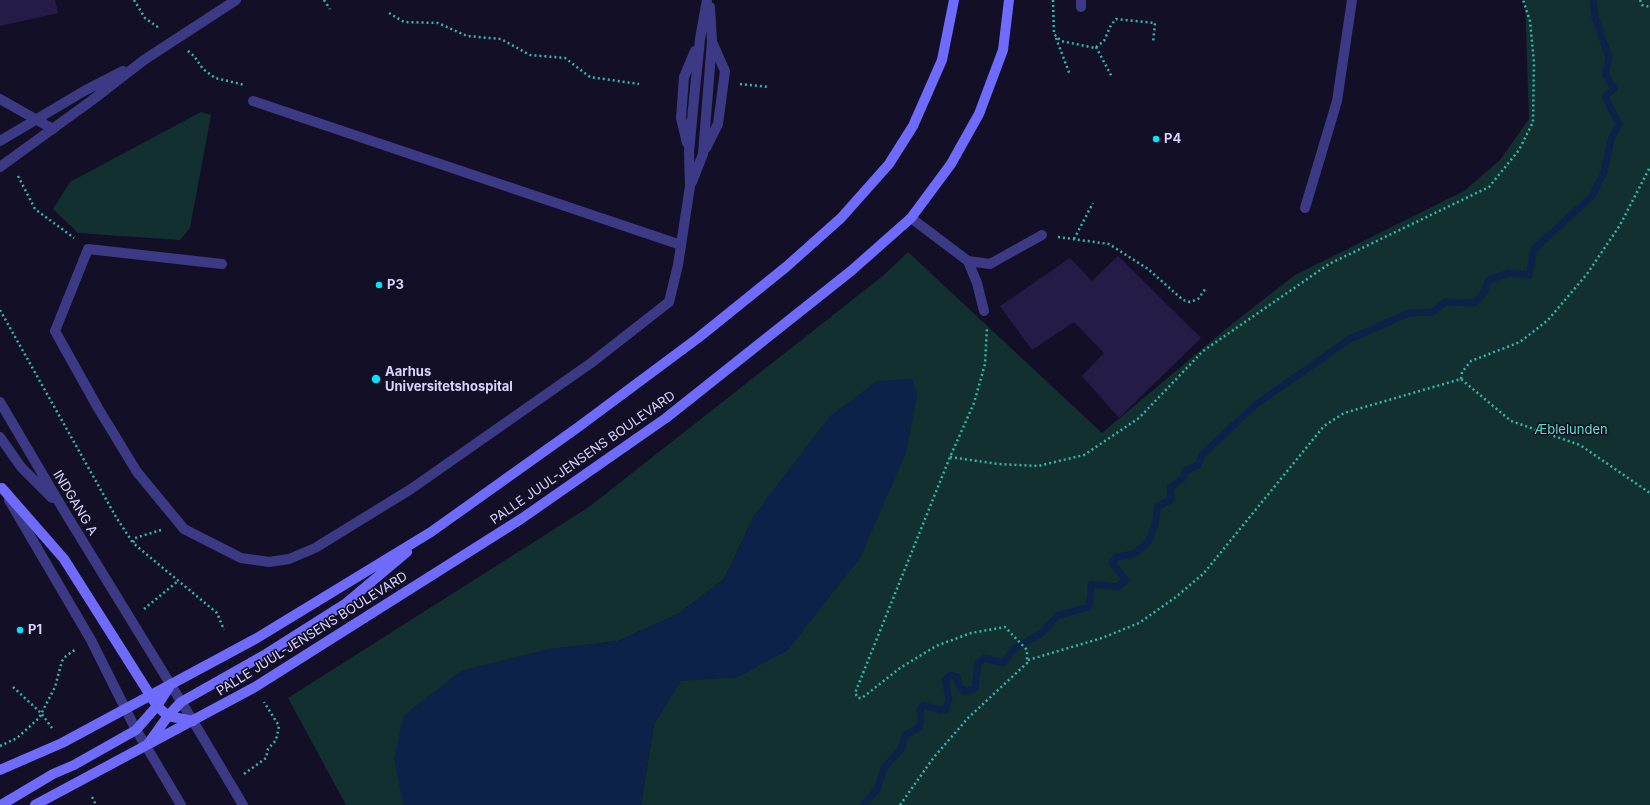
<!DOCTYPE html>
<meta charset="utf-8">
<style>
body{margin:0}
canvas{display:block;background:#130f26}
</style>
<canvas width="1650" height="805"></canvas>
<script>
const c = document.querySelector('canvas').getContext('2d');
c.lineJoin = 'round';
function fill(path, color) { c.fillStyle = color; c.fill(path, 'evenodd'); }
const poly = rows => new Path2D(rows.map(r => 'M' + r).join(''));
function stroke(path, color, width, dash) { c.strokeStyle = color; c.lineWidth = width; c.lineCap = dash ? 'butt' : 'round'; c.setLineDash(dash || []); c.stroke(path); }
function drawText(font, color, halo, rows, align = 'center') {
  c.font = font + ' Inter,sans-serif'; c.lineWidth = 3; c.setLineDash([]); c.textBaseline = 'middle'; c.strokeStyle = halo; c.fillStyle = color; for (const [text, x, y, turn = 0] of rows) {
    c.save(); c.translate(x, y); c.rotate((+turn || 0) * Math.PI / 180); c.textAlign = isNaN(turn) ? turn : align; if (halo) c.strokeText(text, 0, 0); c.fillText(text, 0, 0); c.restore();
  }
}
const green = poly([
 [1525,0,1650,0,1650,805,641,805,654,724,681,680,738,677,755,514,724,579,678,614,618,641,550,649,461,671,403,803,405,805,346,805,288,698,589,507,884,275,908,252,1102,433,1232,324,1295,275,1464,191,1500,160,1529,119],
 [201,112,211,115,190,228,180,240,78,233,53,209,70,182]
]);
const water = poly([
 [912,379,917,396,906,453,860,558,788,650,738,677,681,681,654,724,641,805,405,805,403,803,394,758,404,715,461,671,550,649,618,641,678,614,724,579,755,514,829,417,877,381]
]);
const stream = poly([
 [863,805,877,790,884,768,901,749,905,735,918,728,921,722,920,710,923,705,939,710,946,709,949,698,945,680,951,675,957,677,959,686,965,692,975,688,978,664,984,658,1003,663,1014,649,1043,632,1057,616,1088,607,1091,597,1091,584,1117,587,1126,580,1112,563,1116,557,1134,554,1148,542,1155,525,1158,506,1171,500,1170,488,1183,478,1185,471,1198,465,1202,455,1255,405,1350,339,1409,313,1432,312,1445,302,1474,303,1483,294,1489,280,1508,273,1529,275,1534,249,1592,196,1604,172,1611,140,1619,124,1605,97,1614,89,1605,74,1609,58,1595,17,1593,0]
]);
const building = poly([
 [0,0,55,0,58,13,0,26],
 [1118,256,1201,338,1119,418,1082,376,1104,353,1074,322,1032,350,1000,306,1070,258,1092,281]
]);
const path = poly([
 [134,0,145,18,159,28],
 [324,0,330,9],
 [1053,0,1054,34,1061,41,1095,48,1104,41,1111,25,1116,19,1155,23,1153,43],
 [1640,0,1642,5,1650,7],
 [389,13,404,22,438,23,467,36,501,39,530,55,565,58,590,77,639,84],
 [1056,38,1070,75],
 [1096,47,1112,77],
 [188,51,194,56,203,69,215,78,245,85],
 [740,84,769,87],
 [18,176,35,209,74,238],
 [1058,237,1109,244,1148,269,1183,300,1190,302,1198,299,1206,288],
 [1074,239,1093,203],
 [0,310,116,517,133,543],
 [1461,379,1462,372,1471,361,1520,342,1548,320,1587,274,1620,225,1650,167],
 [950,457,998,464,1038,466,1084,455,1139,418,1203,351,1329,264,1489,187,1519,150,1533,122,1534,63,1530,21,1523,0],
 [161,530,135,538,133,543,217,613,224,630],
 [144,609,178,581],
 [1028,660,1102,638,1139,623,1176,597,1204,573,1324,426,1344,413,1461,379,1511,421,1580,445,1650,493],
 [13,687,41,713,52,728],
 [0,746,17,738,39,718,55,687,62,661,66,656,76,649],
 [244,774,266,758,268,749,276,740,279,726,264,702],
 [92,797,96,805],
 [900,805,934,757,968,718,1027,663,1027,650,1005,627,971,633,936,646,900,668,862,698,858,698,855,693,950,457,974,403,985,364,987,327]
]);
const lane = poly([
 [1081,0,1081,7],
 [0,99,53,129],
 [253,101,681,245],
 [687,143,681,118,684,77,695,51],
 [706,148,718,124,725,71,713,44],
 [692,182,703,154,712,41,710,7],
 [1305,208,1337,101,1352,0],
 [911,218,968,261,990,264,1042,235],
 [968,261,977,283,984,311],
 [222,264,88,249,55,331,98,408,137,472,184,529,241,558,269,562,289,559,315,548,411,489,591,363,669,302,678,265,690,186,689,152,694,99,700,39,707,0],
 [193,721,243,805],
 [146,746,181,805]
]);
const street = poly([
 [0,141,84,91,123,71],
 [0,167,91,101,144,60,236,0],
 [0,402,63,509,193,721],
 [0,437,21,467,52,498],
 [9,500,91,640,136,730,146,746]
]);
const secondary = poly([
 [2,488,64,559,157,706,168,716,193,721],
 [148,744,168,716,181,702,266,654,345,604,407,552],
 [0,770,62,743,257,638,431,532,577,428,698,338,786,267,841,218,889,164,913,126,942,60,954,0],
 [1,805,53,774,74,765,136,730,157,706,171,684],
 [35,805,255,687,521,519,666,418,851,271,911,218,951,164,979,114,1003,50,1009,0]
]);
const markers = [
 [1156,139,4,"#00e5ff"],
 [379,285,4,"#00e5ff"],
 [376,379,5,"#00e5ff"],
 [20,630,4,"#00e5ff"]
];
const poiNames = [
 ["P4",1164,139],
 ["P3",387,285],
 ["Aarhus",385,372],
 ["Universitetshospital",385,387],
 ["P1",28,630]
];
const parkNames = [
 ["Æblelunden",1571,430]
];
const streetNames = [
 ["PALLE JUUL-JENSENS BOULEVARD",583,458,-35],
 ["INDGANG A",75,503,59],
 ["PALLE JUUL-JENSENS BOULEVARD",312,634,-32]
];
fill(green, '#12302f');
fill(water, '#0c2248');
stroke(stream, '#0c2248', 7);
fill(building, '#241b47');
stroke(path, '#2fb8b0', 2.5, [2, 3]);
stroke(lane, '#3d3a85', 10);
stroke(street, '#3d3a85', 10);
stroke(secondary, '#6f6bff', 10);
for (const [x, y, r, color] of markers) { const dot = new Path2D(); dot.arc(x, y, r, 0, 2 * Math.PI); c.fillStyle = color; c.fill(dot); stroke(dot, '#130f26', 1.5); }
drawText('bold 13px', '#d9d4ff', '#130f26', poiNames, 'left');
drawText('13px', '#5fe0c0', '#130f26', parkNames);
drawText('13px', '#d9d4ff', '#130f26', streetNames);
</script>
